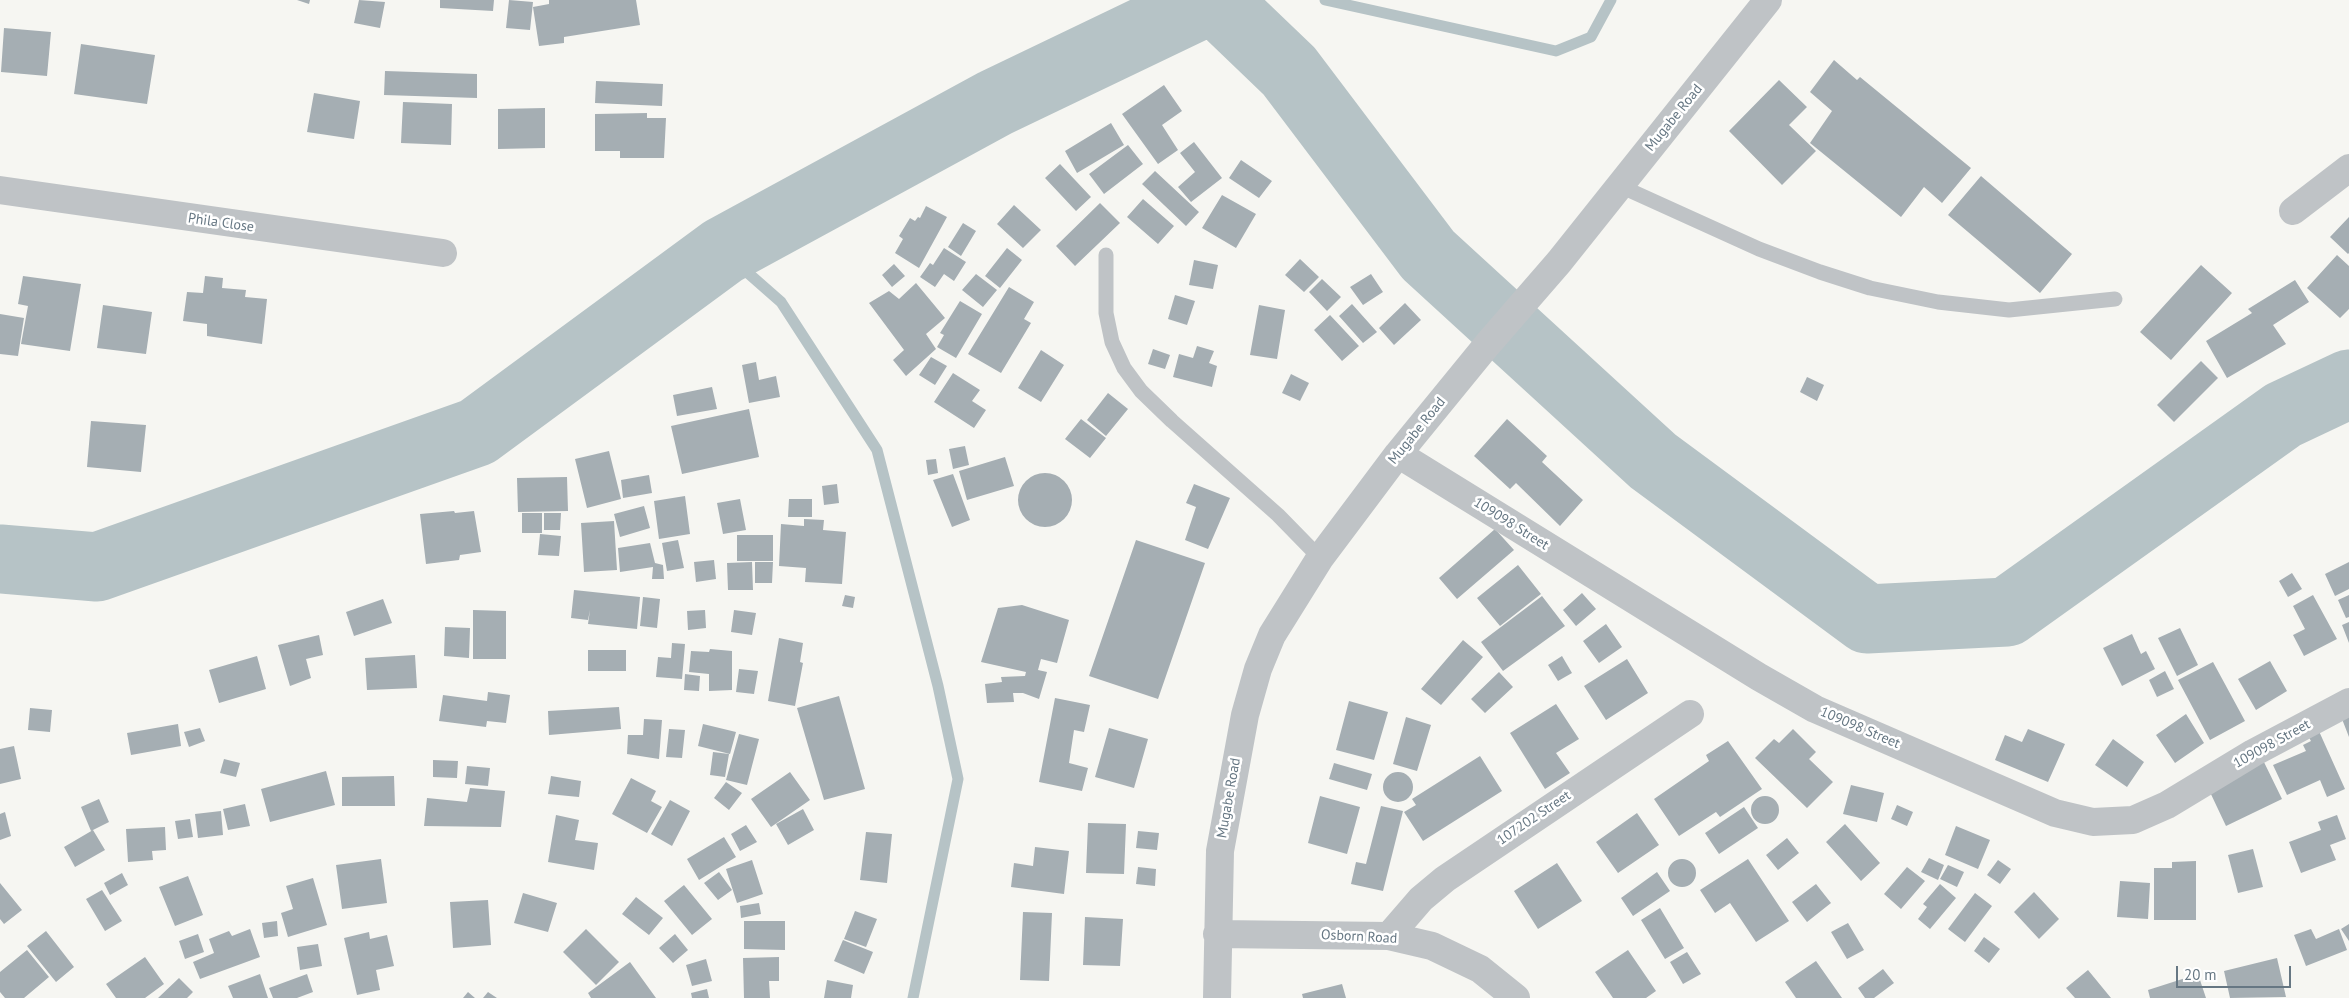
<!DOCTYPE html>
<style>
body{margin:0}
#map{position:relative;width:2349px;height:998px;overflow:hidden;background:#f6f6f2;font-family:"PT Sans",sans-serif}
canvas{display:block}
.scale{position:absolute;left:2176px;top:966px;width:115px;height:22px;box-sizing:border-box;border:2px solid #667783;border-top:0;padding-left:6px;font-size:15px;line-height:18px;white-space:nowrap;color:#667783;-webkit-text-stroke:4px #fff;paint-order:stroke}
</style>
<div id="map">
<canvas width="2349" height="998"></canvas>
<div class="scale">20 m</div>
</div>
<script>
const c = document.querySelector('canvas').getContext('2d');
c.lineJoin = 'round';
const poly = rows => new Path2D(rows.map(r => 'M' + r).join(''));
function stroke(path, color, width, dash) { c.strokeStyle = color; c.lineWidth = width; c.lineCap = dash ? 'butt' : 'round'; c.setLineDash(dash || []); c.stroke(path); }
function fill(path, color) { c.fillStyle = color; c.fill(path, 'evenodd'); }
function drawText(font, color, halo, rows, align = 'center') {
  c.font = font + ' "PT Sans",sans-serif'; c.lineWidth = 5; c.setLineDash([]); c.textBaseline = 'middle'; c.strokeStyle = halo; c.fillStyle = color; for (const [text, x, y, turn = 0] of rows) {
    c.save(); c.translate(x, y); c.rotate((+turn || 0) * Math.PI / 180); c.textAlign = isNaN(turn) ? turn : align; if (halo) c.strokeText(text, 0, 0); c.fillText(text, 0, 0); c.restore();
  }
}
const stream = poly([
 [1325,0,1556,51,1591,37,1611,0],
 [723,251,781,302,877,450,938,686,958,779,913,998]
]);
const river = poly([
 [1215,0,1289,71,1428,255,1653,461,1867,619,2007,612,2283,415,2349,384],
 [0,559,97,567,477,432,723,251,995,103,1210,0]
]);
const building = poly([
 [297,0,310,0,309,4],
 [359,0,385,2,380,28,354,23],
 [440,0,494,0,493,11,440,8],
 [509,0,533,2,530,30,506,28],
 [549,0,636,0,640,25,564,37,564,43,539,46,533,7,549,4],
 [4,28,51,32,47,76,1,72],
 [81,44,155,55,147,104,74,94],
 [1834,60,1857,80,1860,77,1971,168,1942,203,1924,187,1901,217,1810,143,1832,111,1810,92],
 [385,71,477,74,477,98,384,95],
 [1779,80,1807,107,1789,125,1816,151,1782,185,1729,131],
 [596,81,663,84,662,106,595,103],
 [1164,85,1182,111,1162,125,1178,150,1158,164,1122,114],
 [314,93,360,101,354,139,307,132],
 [403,102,452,104,451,145,401,143],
 [545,108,545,148,498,149,498,109],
 [647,113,647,118,666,118,664,158,620,158,620,151,595,151,595,114],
 [1111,123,1124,145,1077,173,1065,151],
 [1194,142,1222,178,1191,202,1178,187,1195,172,1180,153],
 [1128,145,1143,164,1104,194,1089,174],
 [1241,160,1272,181,1259,198,1229,178],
 [1060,164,1091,197,1076,211,1045,178],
 [1155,171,1199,212,1186,226,1142,184],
 [1981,176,2072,254,2040,293,1948,215],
 [1222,195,1256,214,1236,248,1202,228],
 [1143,199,1174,226,1158,244,1127,217],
 [1100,203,1120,223,1075,266,1056,246],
 [1014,205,1041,230,1023,248,997,224],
 [926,206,947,217,919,268,895,253,903,239,899,236,910,218,915,221,918,217,920,218],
 [2349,217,2349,253,2348,254,2330,237],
 [963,223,976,231,961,256,948,247],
 [944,248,966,262,954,281,944,274,935,287,920,277,930,263,933,265],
 [1007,248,1022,260,1000,288,985,276],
 [2337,255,2349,266,2349,309,2340,318,2307,288],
 [1300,259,1319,277,1304,292,1285,275],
 [1194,260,1218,265,1213,289,1189,285],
 [894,264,905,276,892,287,882,275],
 [2201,265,2232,293,2171,360,2140,332],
 [976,274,997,290,983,307,962,290],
 [1371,274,1383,292,1363,305,1350,287],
 [23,276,81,284,70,351,21,344,28,306,18,304],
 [205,276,223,278,222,288,246,290,245,297,267,299,262,344,207,336,207,324,183,321,187,292,203,293],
 [1322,279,1341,297,1327,311,1309,292],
 [2295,280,2309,302,2273,325,2286,344,2227,378,2206,341,2252,313,2248,309],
 [916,283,945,318,926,334,936,349,906,376,893,360,904,350,869,303,889,291,899,299],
 [1009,287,1034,302,1024,319,1031,323,1001,373,968,354],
 [1175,295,1195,301,1187,325,1168,319],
 [960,301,982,314,956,358,937,347,944,335,940,333],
 [1405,303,1421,320,1394,345,1379,328],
 [1352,304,1377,332,1363,343,1339,316],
 [103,305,152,312,146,354,97,348],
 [1259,305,1285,310,1277,359,1250,355],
 [0,314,24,318,18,356,0,354],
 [1330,315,1359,346,1342,361,1314,330],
 [1197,346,1214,351,1209,363,1217,366,1212,387,1173,377,1179,354,1193,358],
 [1153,349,1170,355,1165,369,1148,364],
 [1041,350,1064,365,1041,402,1018,388],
 [931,357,947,366,935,385,919,375],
 [2201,361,2218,378,2174,422,2157,405],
 [756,362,759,380,776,376,780,397,749,403,742,365],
 [953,373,980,390,972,401,986,410,974,428,934,402],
 [1291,374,1309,383,1300,401,1282,393],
 [1807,377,1824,385,1817,401,1800,392],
 [712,387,717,409,677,416,673,395],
 [1108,393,1128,409,1106,436,1087,420],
 [749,409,759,457,682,474,671,426],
 [1081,419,1106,438,1090,458,1065,439],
 [1507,419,1547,456,1542,462,1583,500,1560,526,1516,483,1510,489,1474,456],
 [91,421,146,425,141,472,87,467],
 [965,446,969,465,953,469,949,449],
 [609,451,621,499,587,508,575,459],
 [1005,457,1014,486,967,500,959,471],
 [936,459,938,473,928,475,926,460],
 '1018 500a27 27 0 1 1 54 0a27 27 0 1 1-54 0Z',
 [953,474,970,520,952,527,933,480],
 [649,475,652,493,623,498,621,480],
 [567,477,568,511,518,512,517,478],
 [837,484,839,503,824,505,822,486],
 [1194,484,1230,498,1208,549,1185,540,1196,507,1186,503],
 [685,496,690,534,659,539,654,501],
 [740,499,746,530,723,534,717,503],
 [789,499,812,499,812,517,788,517],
 [644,506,650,528,620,537,614,514],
 [454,511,455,513,474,511,481,552,460,555,459,560,426,564,420,514],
 [522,513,542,513,542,533,522,533],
 [544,513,561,513,560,530,544,530],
 [804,519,824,520,823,530,846,532,842,584,805,582,806,568,779,566,781,524,804,526],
 [614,521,617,570,584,572,581,523],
 [1495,529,1514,550,1457,599,1439,578],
 [540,534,561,536,559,556,538,555],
 [737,535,773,535,773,561,737,561],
 [678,540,684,568,667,571,662,543],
 [1136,540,1205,563,1158,699,1089,676],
 [650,543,655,563,663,565,664,579,652,579,653,567,620,572,618,548],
 [714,560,716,579,696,582,694,562],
 [752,562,753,590,728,590,727,563],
 [755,562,773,562,772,583,755,583],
 [2349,562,2349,589,2335,596,2325,574],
 [1518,565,1541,594,1500,626,1477,598],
 [2292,573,2302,589,2288,597,2279,581],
 [574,590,640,597,637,629,588,624,590,610,588,620,571,618],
 [1582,593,1596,609,1576,626,1563,610],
 [845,595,855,597,853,608,842,606],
 [2313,595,2337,639,2304,656,2293,635,2305,629,2293,606],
 [2349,595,2349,617,2346,618,2338,600],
 [1542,596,1565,626,1503,671,1481,642],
 [643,597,660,599,657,628,640,626],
 [383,599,392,623,354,636,346,612],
 [1022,605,1069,620,1057,663,1041,659,1038,670,1047,672,1039,699,1023,693,1013,693,1014,702,987,703,985,684,1002,682,1001,677,1025,676,1026,672,981,662,998,608],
 [473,610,506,611,506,659,473,659],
 [705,610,706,628,688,630,687,611],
 [734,610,756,613,752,635,731,632],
 [2349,622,2349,643,2342,625],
 [1606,624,1622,647,1599,663,1583,641],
 [445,627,470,628,469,658,444,656],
 [2180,628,2198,665,2177,676,2158,638],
 [2132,634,2141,654,2146,651,2155,669,2122,686,2103,648],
 [319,635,323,655,306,659,311,678,290,686,278,645],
 [779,638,803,643,800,662,803,663,795,706,768,701],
 [1463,640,1483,657,1441,705,1421,689],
 [672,643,685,644,682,679,656,677,658,657,671,658],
 [710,649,732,651,732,690,709,691,709,674,689,672,691,651,709,652],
 [588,650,626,650,626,671,588,671],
 [415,655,417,688,367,690,365,658],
 [257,656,266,689,219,703,209,670],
 [1562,656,1572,673,1558,681,1548,665],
 [1627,659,1648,693,1606,720,1584,686],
 [2270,661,2287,691,2256,710,2238,679],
 [2213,662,2245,721,2210,740,2178,680],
 [739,669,758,671,754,694,736,692],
 [2165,671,2174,689,2157,697,2149,680],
 [1499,672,1513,687,1485,713,1471,699],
 [685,674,700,676,699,691,684,690],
 [488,692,510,695,506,723,487,721,486,727,439,721,443,695,487,701],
 [839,696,865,789,824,800,797,708],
 [1055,698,1090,705,1084,732,1074,730,1069,763,1088,768,1082,791,1039,782],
 [1349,701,1388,712,1374,760,1336,750],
 [1556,704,1579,739,1556,753,1570,773,1545,789,1510,733],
 [619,707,621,729,549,735,548,711],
 [30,708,52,710,50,732,28,730],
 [2186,714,2204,743,2175,763,2156,735],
 [2349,716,2349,737,2342,719],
 [1406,717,1431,725,1417,771,1393,764],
 [644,719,662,720,659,759,627,754,628,735,643,735],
 [178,724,181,746,131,755,127,733],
 [703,724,736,732,730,754,698,746],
 [200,728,205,741,189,747,184,732],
 [1109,728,1148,739,1134,788,1095,777],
 [669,729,685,730,682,758,666,757],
 [1793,729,1816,752,1809,759,1833,782,1807,808,1755,758,1774,739,1779,743],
 [2028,729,2065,744,2048,782,1995,760,2005,735,2022,742],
 [2318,729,2345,789,2327,797,2320,780,2287,795,2273,765,2306,751,2303,745,2311,741,2307,734],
 [739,734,759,739,747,785,726,780],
 [2113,739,2144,762,2127,787,2095,765],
 [1728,741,1762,789,1720,817,1716,812,1679,836,1654,799,1709,761,1706,755],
 [14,746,21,779,0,784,0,749],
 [713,752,729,754,725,777,710,775],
 [1480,756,1502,791,1423,841,1404,812,1416,805,1412,799],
 [2261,756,2282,799,2226,826,2209,790],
 [224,759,240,763,236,777,220,773],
 [433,760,458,761,457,778,433,777],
 [1334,763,1372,774,1367,790,1329,779],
 [467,766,490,768,488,786,465,784],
 [326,771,335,805,270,822,261,789],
 '1383 787a15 15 0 1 1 30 0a15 15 0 1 1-30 0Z',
 [790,772,810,800,771,827,751,799],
 [394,776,395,806,342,806,342,777],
 [551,776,581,781,579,797,548,794],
 [631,778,656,791,651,801,662,807,647,833,612,814],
 [726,782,742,793,729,810,714,798],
 [1851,785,1884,793,1877,822,1843,814],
 [470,788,505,791,501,827,424,826,427,798,467,802],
 '1751 810a14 14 0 1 1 28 0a14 14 0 1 1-28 0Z',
 [1320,796,1360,807,1347,854,1308,843],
 [99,799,109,822,91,831,81,807],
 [670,800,690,811,672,846,651,834],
 [245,804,250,826,228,830,223,809],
 [1897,805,1913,812,1907,826,1891,819],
 [1381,806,1403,811,1383,891,1351,884,1356,862,1366,864],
 [1744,807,1758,828,1719,854,1705,833],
 [803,809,814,830,788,845,776,824],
 [221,811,223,835,198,838,195,814],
 [5,812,11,836,0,840,0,814],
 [1637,813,1659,845,1618,873,1596,842],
 [556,815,579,820,575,840,598,843,594,870,548,862],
 [2337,815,2346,839,2330,845,2336,860,2301,873,2289,842,2321,830,2318,822],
 [190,819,193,837,178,839,175,821],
 [1088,823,1126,824,1124,874,1086,873],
 [1845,824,1880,863,1861,881,1826,842],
 [746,825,757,842,740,851,731,834],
 [1956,826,1990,840,1978,869,1945,855],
 [165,827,166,850,152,851,153,860,128,862,126,829],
 [93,830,105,850,75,867,64,847],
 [1138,831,1159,833,1157,850,1136,848],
 [866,832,892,834,887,883,860,880],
 [724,837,736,857,699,880,687,859],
 [1787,838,1799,853,1778,870,1766,855],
 [1035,847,1069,851,1064,894,1011,887,1014,863,1033,866],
 [2253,849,2263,887,2238,893,2228,855],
 [1929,858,1944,865,1938,880,1921,872],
 '1668 873a14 14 0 1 1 28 0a14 14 0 1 1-28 0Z',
 [381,859,387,903,342,909,336,865],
 [1748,859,1789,921,1756,942,1730,903,1715,913,1700,890],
 [752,860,763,894,737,903,726,869],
 [1998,860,2011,869,2000,884,1987,875],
 [2196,861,2196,920,2154,920,2154,868,2172,868,2172,862],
 [1557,863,1582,901,1538,929,1514,891],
 [1948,865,1964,872,1957,887,1940,879],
 [1138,867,1156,869,1155,886,1136,884],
 [1907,867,1925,881,1901,909,1884,894],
 [719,872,732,890,718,900,704,883],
 [1657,872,1670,891,1633,916,1621,898],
 [122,873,128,885,110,895,104,883],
 [188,876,203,915,175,926,159,887],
 [313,878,327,925,288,937,281,913,293,909,286,886],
 [2120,881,2150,883,2148,919,2117,917],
 [0,883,22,910,4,924,0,919],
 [1816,884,1831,903,1807,922,1792,902],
 [1940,884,1956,898,1930,929,1918,919,1927,907,1923,904],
 [684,885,712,919,692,935,664,901],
 [102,890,122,921,105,931,86,899],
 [2034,892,2059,919,2039,939,2014,912],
 [523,893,557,903,548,932,514,923],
 [1975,893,1992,906,1965,942,1948,929],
 [636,897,663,918,649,935,622,914],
 [488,900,491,945,453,948,450,902],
 [759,903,761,914,741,918,740,906],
 [1660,908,1684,948,1665,959,1641,920],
 [855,911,877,919,866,947,844,939],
 [1023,912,1052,913,1049,981,1020,980],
 [1085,917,1123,919,1120,966,1083,965],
 [277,921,278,936,264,938,262,923],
 [744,921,785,921,785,950,744,949],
 [1848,923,1864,950,1847,959,1831,932],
 [2349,924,2349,941,2341,929],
 [250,929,260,957,200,979,193,962,214,953,209,939,229,931,232,936],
 [586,929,619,962,596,985,563,952],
 [2311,929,2316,939,2339,929,2347,950,2306,966,2294,935],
 [46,931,74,967,56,982,27,946],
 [369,932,370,939,387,935,394,966,376,970,380,990,357,995,344,938],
 [198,934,204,952,185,959,179,941],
 [675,934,688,950,673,963,659,948],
 [1984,937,2000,949,1989,963,1974,951],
 [843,940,873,952,864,974,834,961],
 [318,944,322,966,300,970,297,947],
 [27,950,49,977,24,998,5,998,0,992,0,972],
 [1628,950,1656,991,1646,998,1613,998,1595,972],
 [1687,952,1701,974,1683,984,1670,962],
 [145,957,164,984,145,998,116,998,106,984],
 [779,957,779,981,769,981,770,998,744,998,743,958],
 [2277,958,2286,997,2230,998,2224,971],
 [706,959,712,981,692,986,686,965],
 [1816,961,1842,998,1796,998,1785,982],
 [630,962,656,998,591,998,588,993],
 [1883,969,1894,983,1874,998,1865,998,1858,988],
 [2088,970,2111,998,2075,998,2066,988],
 [260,974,268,998,233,998,228,986],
 [307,974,313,992,297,998,273,998,269,988],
 [2198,974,2206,998,2150,998,2148,990],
 [179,978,193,992,187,998,158,998],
 [827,980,853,985,851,998,824,998],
 [1342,984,1346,998,1303,998,1302,994],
 [707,989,709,998,692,998,691,993],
 [468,992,475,998,463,998],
 [488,992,497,998,483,998]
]);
const service = poly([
 [1620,186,1759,249,1820,272,1870,288,1938,302,2009,310,2115,299],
 [1106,255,1106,313,1112,342,1124,368,1141,391,1172,421,1278,515,1320,558]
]);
const minor = poly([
 [0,190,443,253],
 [2293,211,2349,168],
 [1398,454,1759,677,1815,709,2055,813,2093,822,2133,820,2167,805,2253,753,2349,702],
 [1217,934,1389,936,1432,946,1480,969,1516,998],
 [1389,936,1421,899,1445,879,1690,714],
 [1217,998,1220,851,1245,715,1258,669,1272,635,1320,558,1398,454,1487,345,1559,262,1768,0]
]);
const streetNames = [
 ["Mugabe Road",1674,118,-51],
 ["Phila Close",221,223,8],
 ["Mugabe Road",1417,431,-51],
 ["109098 Street",1511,524,32],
 ["109098 Street",1860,728,23],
 ["109098 Street",2272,744,-29],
 ["Mugabe Road",1229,798,-80],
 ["107202 Street",1534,818,-34],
 ["Osborn Road",1359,937,3]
];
stroke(stream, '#b6c3c6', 11);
stroke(river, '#b6c3c6', 69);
fill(building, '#a5aeb3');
stroke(service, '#bfc3c6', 15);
stroke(minor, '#bfc3c6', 28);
drawText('14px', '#667783', '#fff', streetNames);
</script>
